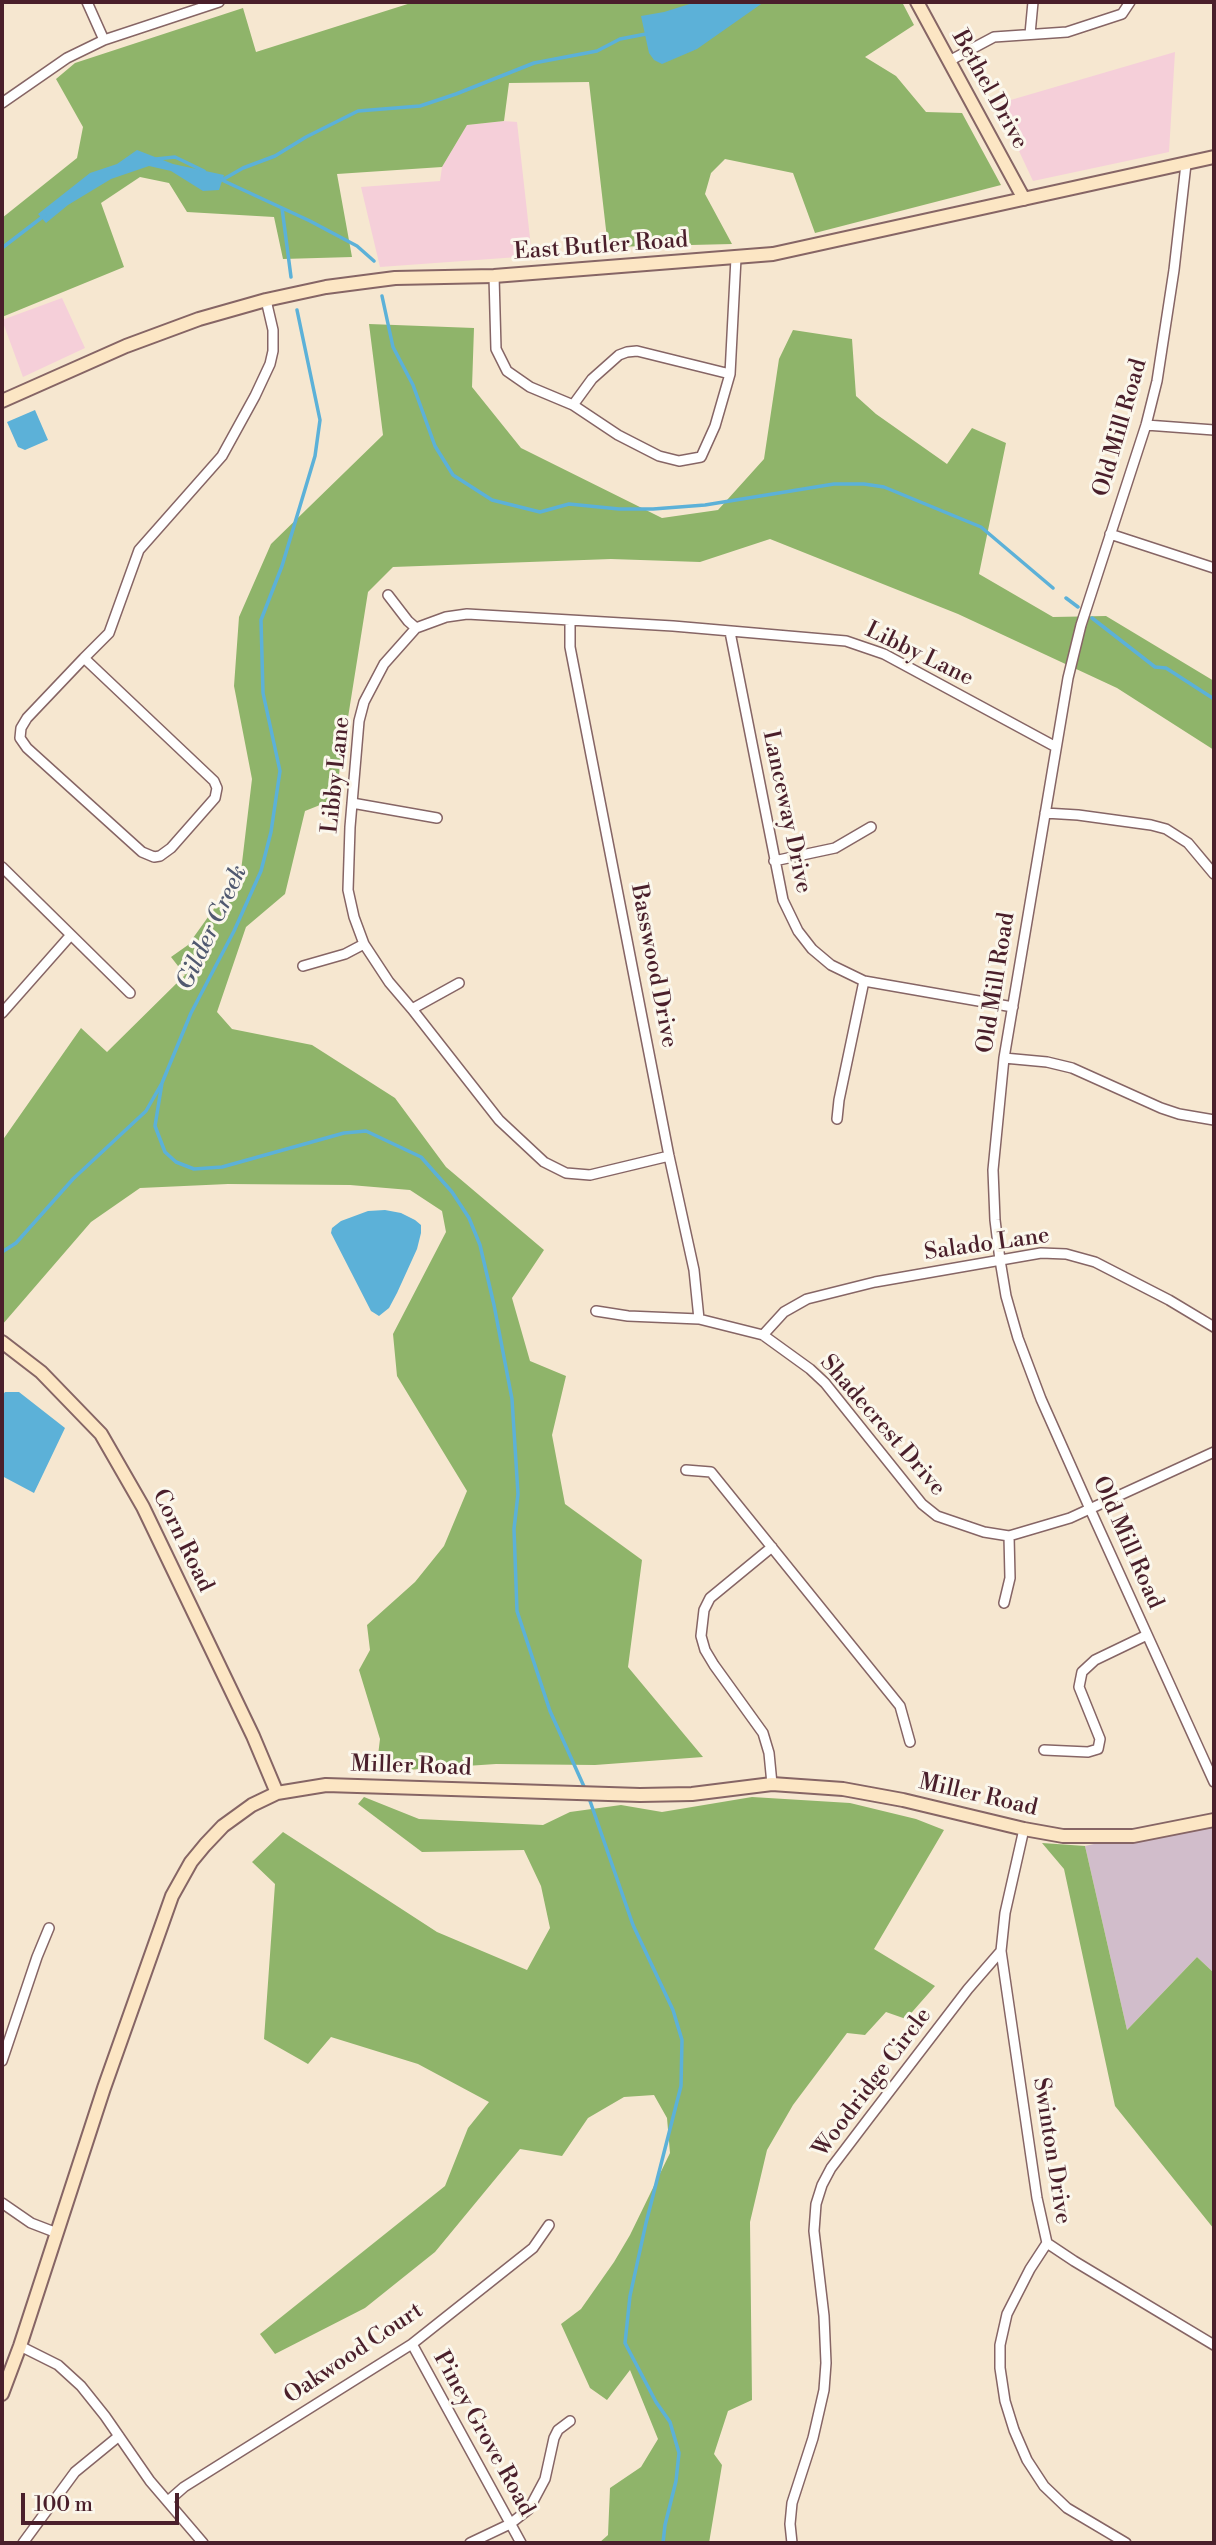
<!DOCTYPE html>
<style>
body{margin:0}
#map{position:relative;width:1216px;height:2545px;overflow:hidden;background:#f6e7d0;font-family:"Libre Bodoni",serif}
canvas{display:block}
.frame{position:absolute;inset:0;border:4px solid #4a1f2b;pointer-events:none}
.scale{position:absolute;left:21px;top:2493px;width:158px;height:32px;box-sizing:border-box;border:4px solid #4a1f2b;border-top:0;padding-left:9px;font-size:21px;line-height:24px;white-space:nowrap;color:#4a1f2b;-webkit-text-stroke:5px #fbf7ec;paint-order:stroke}
</style>
<div id="map">
<canvas width="1216" height="2545"></canvas>
<div class="frame"></div>
<div class="scale">100 m</div>
</div>
<script>
const c = document.querySelector('canvas').getContext('2d');
c.lineJoin = 'round';
function fill(path, color) { c.fillStyle = color; c.fill(path, 'evenodd'); }
const poly = rows => new Path2D(rows.map(r => 'M' + r).join(''));
function stroke(path, color, width, dash) { c.strokeStyle = color; c.lineWidth = width; c.lineCap = dash ? 'butt' : 'round'; c.setLineDash(dash || []); c.stroke(path); }
function drawText(font, color, halo, rows, align = 'center') {
  c.font = font + ' "Libre Bodoni",serif'; c.lineWidth = 6; c.setLineDash([]); c.textBaseline = 'middle'; c.strokeStyle = halo; c.fillStyle = color; for (const [text, x, y, turn = 0] of rows) {
    c.save(); c.translate(x, y); c.rotate((+turn || 0) * Math.PI / 180); c.textAlign = isNaN(turn) ? turn : align; if (halo) c.strokeText(text, 0, 0); c.fillText(text, 0, 0); c.restore();
  }
}
const built = poly([
 [1175,52,1169,152,1033,181,997,104],
 [504,121,517,122,532,256,380,267,361,187,440,181,442,167,467,125],
 [62,298,85,348,23,377,2,320]
]);
const industrial = poly([
 [1214,1817,1214,1973,1197,1957,1127,2030,1085,1846]
]);
const forest = poly([
 [414,2,902,2,914,25,865,57,896,76,926,112,962,113,1001,185,815,233,793,173,725,159,711,173,705,194,732,244,608,247,589,82,509,83,504,121,467,125,442,167,337,174,352,257,283,259,274,217,187,212,169,183,140,177,101,203,124,267,2,317,2,218,77,158,83,127,56,79,75,63,243,8,256,52],
 [369,324,474,328,472,387,521,448,662,518,718,510,764,459,779,359,793,330,852,339,856,396,876,414,947,464,972,428,1006,443,979,574,1053,617,1106,616,1214,681,1214,750,1117,688,958,614,770,539,700,562,611,559,393,567,368,592,335,799,305,811,285,894,246,927,217,1012,232,1029,312,1045,395,1098,446,1167,544,1250,512,1298,530,1361,566,1376,552,1435,565,1504,642,1560,628,1667,703,1757,595,1765,496,1764,376,1772,380,1739,359,1670,370,1650,367,1625,415,1582,444,1546,467,1491,397,1376,393,1334,446,1232,442,1211,410,1190,350,1185,228,1184,140,1188,91,1222,2,1325,2,1141,81,1028,107,1052,185,975,171,957,188,945,241,871,252,779,234,686,239,617,271,544,383,435],
 [364,1797,419,1819,543,1825,570,1812,621,1805,662,1812,752,1797,850,1803,916,1819,944,1830,874,1949,935,1986,906,2019,886,2012,865,2035,847,2033,793,2105,767,2150,750,2222,752,2400,728,2411,714,2454,722,2465,709,2543,599,2543,608,2535,610,2488,641,2467,658,2439,630,2370,607,2400,590,2388,561,2324,581,2309,614,2262,630,2235,670,2153,667,2118,654,2095,624,2097,588,2118,562,2156,520,2149,435,2252,365,2308,275,2354,260,2334,445,2186,468,2128,489,2102,418,2064,331,2037,308,2064,264,2039,275,1884,252,1862,283,1832,437,1932,527,1970,550,1928,541,1886,524,1850,422,1852,358,1804],
 [1042,1843,1085,1846,1127,2030,1197,1957,1214,1973,1214,2229,1115,2106,1064,1869]
]);
const water = poly([
 [696,2,764,2,697,49,662,64,654,60,649,53,641,16,664,12],
 [137,150,173,164,224,175,219,190,203,191,171,171,149,166,111,179,68,205,46,223,38,214,90,173,117,164],
 [35,410,48,440,25,450,18,447,7,422],
 [385,1210,401,1213,415,1220,421,1225,421,1233,417,1249,397,1293,389,1308,379,1316,371,1311,331,1233,332,1228,341,1221,368,1211],
 [5,1392,19,1392,65,1428,34,1493,2,1476,2,1396]
]);
const stream = poly([
 [156,159,175,157,204,171],
 [222,180,243,168,275,156,306,137,358,111,420,106,456,94,534,63,597,51,620,39,646,34],
 [224,181,310,221,357,246,374,261],
 [282,208,291,277],
 [2,248,45,215],
 [382,296,393,347,413,385,435,446,453,475,492,500,540,512,569,504,619,509,653,509,705,505,834,484,864,484,884,487,981,527,1053,588],
 [1066,598,1078,607],
 [1092,618,1155,667,1166,668,1214,699],
 [162,1083,155,1126,165,1152,176,1162,194,1169,222,1167,344,1133,366,1131,421,1157,452,1192,469,1218,480,1245,494,1305,512,1399,518,1494,514,1529,517,1611,550,1711,586,1791],
 [2,1252,16,1243,73,1179,146,1111,162,1083,191,1013,234,931,261,871,271,832,280,771,263,693,261,620,282,566,315,456,320,420,297,310],
 [589,1798,633,1925,673,2010,682,2040,681,2086,646,2223,630,2296,625,2343,656,2402,670,2422,679,2453,676,2481,665,2525,663,2543]
]);
const street = poly([
 [87,2,104,40],
 [1030,34,1033,2],
 [949,61,994,37,1067,32,1122,14,1130,2],
 [2,103,67,58,104,40,219,2],
 [1186,164,1174,270,1157,381,1146,425,1081,625,1068,678,1004,1058,993,1170,995,1220,1000,1260,1006,1296,1018,1338,1041,1399,1090,1509,1214,1782],
 [494,276,496,349,507,371,530,387,573,405,618,435,659,456,679,461,701,457,715,426,730,374,736,258],
 [573,405,592,379,619,355,627,352,637,351,730,374],
 [1146,425,1214,430],
 [1110,534,1214,568],
 [388,595,408,621,416,628],
 [570,621,570,647,669,1156,694,1270,699,1319],
 [730,632,783,900,798,931,812,949,831,965,864,981,1013,1007],
 [84,658,214,781,217,788,215,798,171,848,160,856,154,857,142,852,27,748,20,738,21,728,27,718,84,658],
 [84,658,109,633,139,550,222,456,255,396,270,364,273,351,273,330,266,300],
 [352,803,437,818],
 [1045,813,1078,815,1151,825,1166,829,1188,843,1214,874],
 [774,861,835,848,871,827],
 [2,867,130,993],
 [303,966,345,954,364,944],
 [412,1009,459,983],
 [2,1013,70,936],
 [1004,1058,1047,1062,1072,1068,1161,1108,1179,1114,1214,1120],
 [837,1119,839,1100,864,981],
 [669,1156,590,1175,566,1173,544,1162,499,1120,412,1009,389,982,364,944,354,917,348,890,350,827,359,721,364,702,384,664,416,628,446,617,467,614,673,626,846,641,884,654,1056,747],
 [596,1311,628,1316,699,1319,763,1335,810,1369,825,1383,922,1504,937,1516,984,1532,1009,1536,1070,1518,1214,1452],
 [763,1335,784,1312,807,1299,875,1282,1041,1253,1066,1254,1095,1262,1169,1300,1214,1327],
 [686,1470,711,1472,900,1706,910,1742],
 [772,1547,710,1598,704,1610,701,1636,705,1650,714,1665,763,1733,769,1753,772,1784],
 [1004,1603,1010,1578,1009,1536],
 [1044,1750,1088,1752,1098,1749,1100,1739,1079,1687,1082,1672,1095,1660,1147,1635],
 [1024,1829,1005,1913,1001,1951,1037,2198,1047,2243,1030,2269,1007,2314,1000,2345,1000,2368,1005,2401,1014,2430,1027,2460,1044,2486,1067,2508,1126,2543],
 [2,2061,37,1957,49,1928],
 [2,2203,31,2223,57,2233],
 [1047,2243,1074,2261,1214,2345],
 [412,2344,521,2543],
 [20,2346,58,2365,81,2386,105,2416,150,2481,203,2543],
 [168,2501,184,2487,412,2344,533,2248,549,2225],
 [23,2543,75,2472,119,2436],
 [470,2543,510,2524,529,2509,545,2479,554,2438,558,2430,570,2421],
 [792,2543,790,2524,792,2503,813,2438,824,2390,826,2363,824,2316,814,2231,816,2204,822,2185,831,2168,869,2118,968,1989,1001,1951]
]);
const secondary = poly([
 [917,2,1024,199],
 [2,401,126,346,199,319,266,300,326,287,395,278,494,276,773,254,1214,157],
 [2,1342,41,1372,101,1434,143,1507,253,1736,277,1793],
 [2,2394,20,2346,104,2088,172,1896,191,1862,205,1845,223,1826,252,1805,277,1793,326,1785,640,1795,692,1794,772,1784,843,1789,903,1800,1024,1829,1063,1836,1133,1836,1214,1820]
]);
const streetNames = [
 ["Bethel Drive",989,90,61],
 ["East Butler Road",601,247,-4],
 ["Old Mill Road",1121,428,-74],
 ["Libby Lane",919,655,26],
 ["Libby Lane",337,775,-84],
 ["Lanceway Drive",786,812,78],
 ["Basswood Drive",653,966,79],
 ["Old Mill Road",997,983,-81],
 ["Salado Lane",987,1245,-8],
 ["Shadecrest Drive",882,1426,49],
 ["Corn Road",182,1541,64],
 ["Old Mill Road",1127,1543,66],
 ["Miller Road",411,1767,2],
 ["Miller Road",978,1796,13],
 ["Woodridge Circle",873,2083,-53],
 ["Swinton Drive",1051,2151,81],
 ["Oakwood Court",354,2354,-34],
 ["Piney Grove Road",483,2434,61]
];
const waterNames = [
 ["Gilder Creek",213,928,-65]
];
fill(built, '#f5cfd9');
fill(industrial, '#d1bdcb');
fill(forest, '#8fb46a');
fill(water, '#5cb1d8');
stroke(stream, '#5cb1d8', 3.5);
stroke(street, '#866565', 12);
stroke(secondary, '#866565', 16);
stroke(street, '#fff', 9);
stroke(secondary, '#fce6c4', 12);
drawText('23px', '#4a1f2b', '#fbf7ec', streetNames);
drawText('italic 24px', '#515970', '#fbf7ec', waterNames);
</script>
